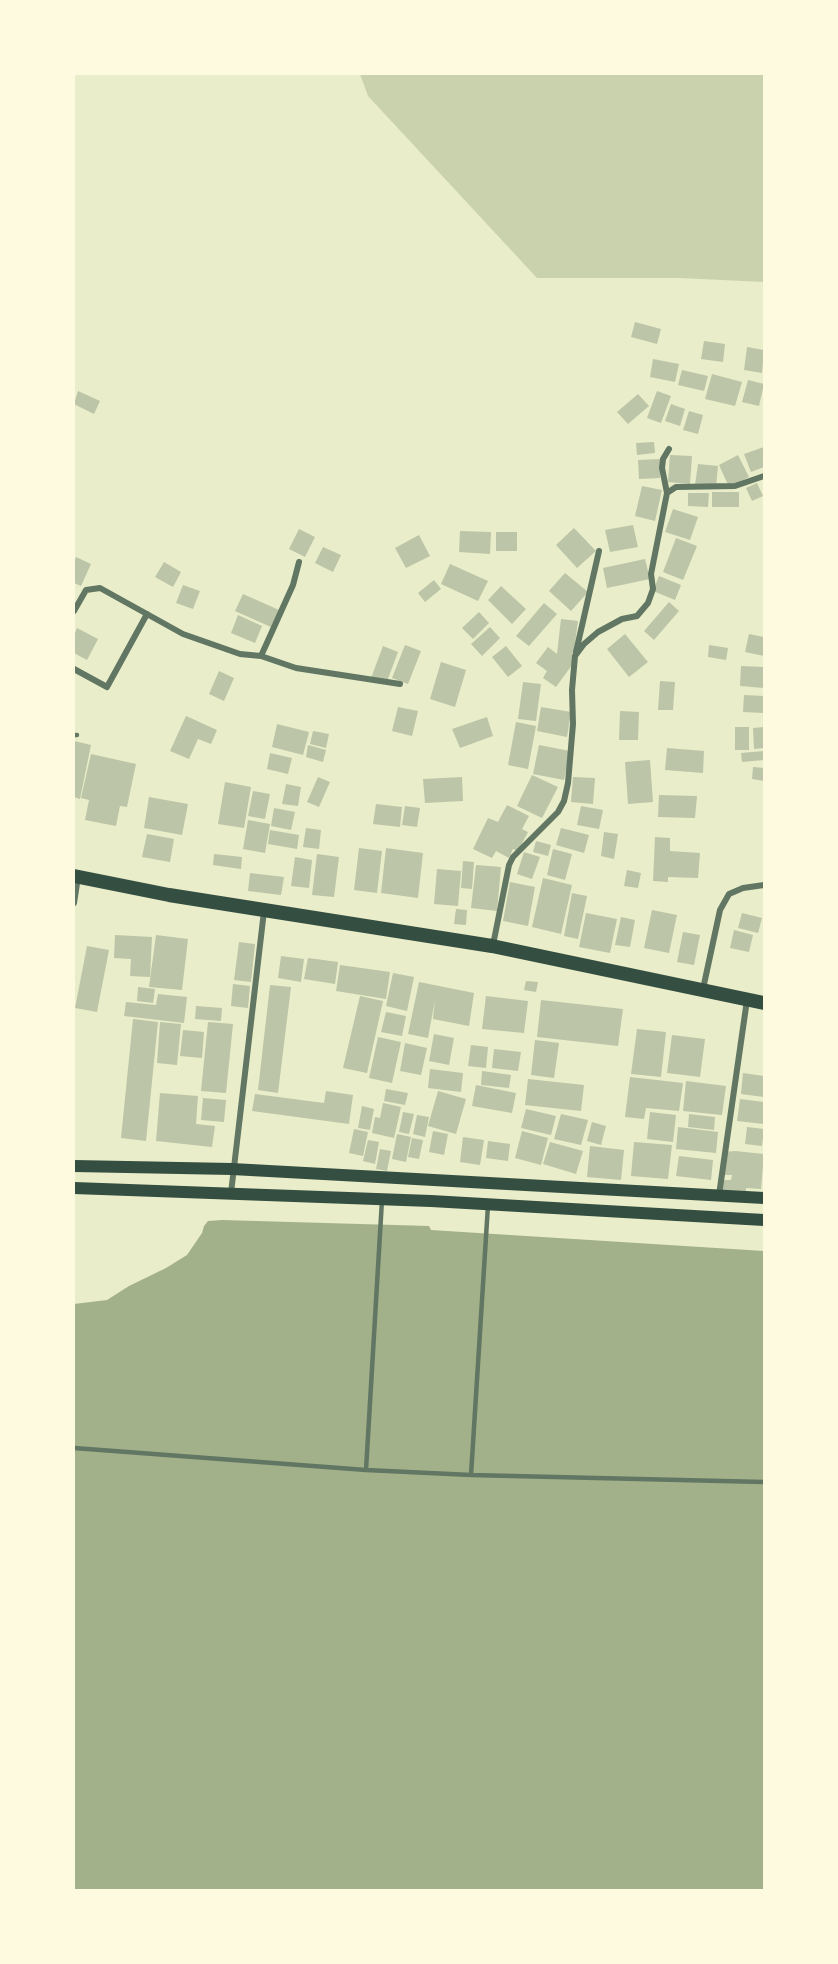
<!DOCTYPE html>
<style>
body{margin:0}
#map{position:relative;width:838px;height:1964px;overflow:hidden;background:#e9edc9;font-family:Helvetica,sans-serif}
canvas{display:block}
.frame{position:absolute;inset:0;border:75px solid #fefae0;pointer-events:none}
</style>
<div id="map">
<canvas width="838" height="1964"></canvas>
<div class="frame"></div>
</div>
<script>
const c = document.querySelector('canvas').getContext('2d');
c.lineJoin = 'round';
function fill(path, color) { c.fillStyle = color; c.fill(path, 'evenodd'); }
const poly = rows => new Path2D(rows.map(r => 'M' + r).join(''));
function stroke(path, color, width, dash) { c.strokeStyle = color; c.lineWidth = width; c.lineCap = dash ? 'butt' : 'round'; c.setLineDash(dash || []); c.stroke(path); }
const green = poly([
 [360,74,764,74,764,282,680,278,537,278,368,96]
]);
const water = poly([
 [222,1220,429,1226,431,1230,764,1251,764,1890,74,1890,74,1304,107,1300,129,1286,166,1268,187,1255,202,1233,204,1226,208,1221]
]);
const building = poly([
 [635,322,661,329,657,344,631,337],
 [704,341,725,344,723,362,701,359],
 [747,347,764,350,762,373,744,370],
 [653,359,679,364,675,382,650,377],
 [682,370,708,376,704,391,678,385],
 [712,374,742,382,735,406,705,399],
 [748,380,764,384,759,406,742,402],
 [78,391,100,401,94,414,74,404],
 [657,391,671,396,661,423,647,418],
 [638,394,649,406,628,424,617,412],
 [671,404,685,409,680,426,665,421],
 [689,411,703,415,698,434,683,430],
 [654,442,655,453,637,455,636,443],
 [764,447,764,467,751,472,744,454],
 [670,455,692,456,690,484,668,482],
 [738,455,749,477,729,487,719,465],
 [660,459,660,478,639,479,638,460],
 [698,464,718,466,716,487,695,485],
 [757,483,763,496,752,501,746,488],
 [642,486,662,490,655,521,635,516],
 [712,492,739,492,739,507,712,507],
 [688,493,709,493,708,507,688,506],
 [673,509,698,517,690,540,665,532],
 [633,525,638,547,610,552,605,530],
 [574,528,596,551,577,568,556,545],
 [299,529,315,537,305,557,289,549],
 [460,531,491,532,490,554,459,552],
 [496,532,517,532,517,551,496,551],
 [419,535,430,556,406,568,395,548],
 [676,538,697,546,683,580,663,572],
 [323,547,341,555,333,572,315,563],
 [76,557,91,564,81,586,74,583,74,562],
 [645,559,650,579,607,588,603,568],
 [164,562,181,572,173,587,155,577],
 [450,564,488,581,478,601,441,584],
 [565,573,588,592,571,611,549,591],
 [659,576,681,585,675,600,653,591],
 [434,580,441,589,425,602,418,593],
 [183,585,200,591,193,609,176,603],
 [501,586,526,609,512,624,488,600],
 [243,594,279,610,271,627,235,611],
 [669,602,679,611,654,640,644,631],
 [544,603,557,614,529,646,516,636],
 [479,612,489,623,473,639,462,628],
 [238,615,262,626,255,643,231,633],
 [561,619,578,621,572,665,556,687,543,678,547,671,536,663,548,647,557,654],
 [490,627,500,638,482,656,471,644],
 [77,628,98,639,87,660,74,653,74,635],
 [625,634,648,662,629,677,607,649],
 [749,634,764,637,764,656,745,652],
 [405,645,421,651,408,684,392,678],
 [709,645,728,648,726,660,708,657],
 [383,646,398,652,386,684,371,678],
 [506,646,522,666,508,677,492,657],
 [441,662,466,670,455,707,430,699],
 [741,666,764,667,764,688,740,686],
 [219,671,234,678,224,701,209,694],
 [660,681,675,682,673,710,658,710],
 [523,682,541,684,536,721,518,719],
 [744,695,764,696,764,713,743,712],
 [398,707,418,711,412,736,392,731],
 [541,707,571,712,567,737,537,731],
 [620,711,639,712,638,740,619,740],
 [186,716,217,730,211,744,198,739,189,759,170,751],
 [487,717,493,736,460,748,452,729],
 [516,722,536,726,528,769,508,765],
 [277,724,309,732,303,755,272,747],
 [735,727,749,727,749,750,735,750],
 [764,727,764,748,754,749,753,728],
 [313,731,329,734,326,748,310,744],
 [74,741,91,745,80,799,74,797],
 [308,745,326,750,323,762,306,757],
 [539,745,570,751,564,780,533,774],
 [667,748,704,751,703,773,665,770],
 [764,751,764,760,742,762,741,753],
 [270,753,292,758,288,774,267,769],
 [91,754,136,764,127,807,120,806,116,826,85,820,89,800,81,798],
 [650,760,653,802,628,804,625,762],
 [753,767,764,768,764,781,752,779],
 [532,775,558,787,542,818,517,806],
 [318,777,330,782,319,807,307,802],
 [462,777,463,801,425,803,423,779],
 [573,777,595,778,593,804,571,802],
 [225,782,251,787,244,828,218,824],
 [286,784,301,787,298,806,282,804],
 [253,791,270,794,265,819,248,816],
 [659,795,697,796,695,818,658,817],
 [149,797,188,804,182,835,144,828],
 [376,804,402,807,400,827,373,824],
 [507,805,529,816,522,829,528,832,518,851,513,849,509,858,496,851,492,858,473,849,488,818,498,822],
 [405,806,420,808,417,827,402,825],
 [581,806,603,810,599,829,577,825],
 [274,808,295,812,291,830,271,826],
 [248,820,270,824,265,853,243,849],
 [306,828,321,830,319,849,303,847],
 [561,828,589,835,584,853,556,845],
 [270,830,299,835,297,849,268,844],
 [604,832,618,834,614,859,601,856],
 [147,834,174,839,170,862,142,857],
 [655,837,670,838,670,851,700,853,698,878,668,877,668,882,653,881],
 [536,841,551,845,548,856,533,852],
 [359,848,382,851,377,893,354,890],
 [386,848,423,853,418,898,381,893],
 [553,849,572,854,565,880,547,875],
 [524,852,540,857,532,879,517,874],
 [214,854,242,857,241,869,213,865],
 [317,854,339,857,334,897,312,895],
 [295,857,312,860,309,888,291,886],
 [463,861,474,862,472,889,461,888],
 [476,865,501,867,497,911,471,908],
 [437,869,461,871,458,906,434,904],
 [627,870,641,873,638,888,624,886],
 [250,873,284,877,281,895,248,891],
 [543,878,572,885,561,934,532,927],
 [510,882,535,887,528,926,503,921],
 [572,893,587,896,578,939,564,936],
 [456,909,467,910,466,925,454,924],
 [652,910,677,915,669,953,644,948],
 [586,913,617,919,610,953,579,947],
 [742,913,762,918,758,933,738,928],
 [621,917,635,920,630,947,615,945],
 [734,930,753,935,749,952,730,948],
 [683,932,700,935,694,965,677,962],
 [115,935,152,937,150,977,130,976,131,959,114,958],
 [156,935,188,939,182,990,149,987],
 [239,942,255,944,251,982,234,980],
 [87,946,109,950,97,1012,75,1008],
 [281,956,304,959,301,982,278,978],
 [308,958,338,962,335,984,304,979],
 [340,965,390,972,386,999,336,991],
 [393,973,414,977,407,1011,386,1006],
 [526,981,538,982,536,992,524,990],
 [419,982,474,993,469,1026,433,1019,435,1000,428,1038,408,1034],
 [233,984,250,986,248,1008,231,1006],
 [270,985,291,987,278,1093,258,1090],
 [138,987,155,989,153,1003,137,1001],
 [158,994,187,997,184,1023,124,1016,126,1002,156,1005],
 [360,996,383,1001,367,1073,343,1068],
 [486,996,528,1001,524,1033,482,1029],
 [541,1000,623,1009,618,1046,537,1037],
 [196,1006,222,1008,221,1021,195,1019],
 [386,1012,406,1016,402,1036,381,1032],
 [133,1019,158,1022,146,1141,121,1138],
 [160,1022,181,1024,177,1065,157,1063],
 [208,1022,233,1024,226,1093,201,1091],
 [637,1029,666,1032,661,1077,631,1074],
 [183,1030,204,1032,202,1058,180,1056],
 [434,1034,454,1038,449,1065,429,1061],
 [672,1035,705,1039,700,1077,667,1073],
 [378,1037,401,1042,392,1083,369,1078],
 [535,1040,559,1043,554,1078,531,1075],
 [405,1043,427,1048,421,1075,400,1071],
 [471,1045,488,1047,486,1068,468,1066],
 [494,1049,521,1052,518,1071,492,1068],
 [430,1069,463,1073,461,1092,428,1088],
 [482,1071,511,1075,509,1088,481,1085],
 [743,1073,764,1076,764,1097,741,1094],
 [630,1077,683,1083,679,1111,646,1108,644,1119,625,1117],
 [528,1079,584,1085,581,1111,525,1105],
 [686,1081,726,1086,722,1115,683,1111],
 [476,1085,516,1093,512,1113,472,1106],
 [386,1089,408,1093,405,1105,384,1101],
 [326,1091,353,1095,349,1124,252,1111,255,1094,324,1103],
 [438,1091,466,1099,456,1134,428,1126],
 [160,1093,198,1096,196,1124,215,1126,212,1147,156,1141],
 [203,1098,226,1100,224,1122,201,1120],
 [740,1099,764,1102,764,1124,737,1121],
 [383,1103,401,1107,394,1138,372,1133,375,1117,380,1118],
 [362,1106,374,1109,370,1130,358,1128],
 [526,1109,556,1116,551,1135,521,1128],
 [403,1112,414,1114,409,1134,399,1132],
 [650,1112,676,1115,673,1142,647,1139],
 [561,1114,588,1120,581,1145,554,1139],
 [689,1114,715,1117,714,1130,688,1127],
 [417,1115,429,1117,425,1137,413,1134],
 [592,1122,606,1126,601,1145,587,1141],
 [678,1127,718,1132,716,1153,676,1149],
 [747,1127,764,1129,762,1146,745,1144],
 [354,1129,368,1132,363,1156,349,1153],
 [433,1131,448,1134,444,1155,429,1152],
 [522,1131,548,1138,541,1165,515,1158],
 [397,1134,411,1137,406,1162,392,1159],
 [463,1137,484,1140,480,1165,460,1162],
 [412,1138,423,1140,419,1159,408,1157],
 [368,1140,379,1142,375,1164,363,1161],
 [488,1141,510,1144,508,1161,486,1158],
 [550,1142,583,1151,576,1174,543,1164],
 [634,1142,672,1145,668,1179,631,1176],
 [590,1146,624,1150,621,1180,587,1177],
 [380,1149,391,1151,387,1171,376,1169],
 [735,1151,764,1154,761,1189,746,1188,746,1194,722,1192,723,1180,731,1180,732,1175,724,1175,725,1152],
 [679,1156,713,1160,711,1180,676,1176]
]);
const service = poly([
 [74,735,77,735],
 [74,1448,366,1470,471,1475,764,1482],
 [366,1470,382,1200],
 [471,1475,488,1205]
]);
const minor = poly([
 [667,493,662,468,663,459,669,449],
 [74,611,86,590,100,588,183,634,240,654,261,656,296,668,400,684],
 [576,652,599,551],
 [261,656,293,585,299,562],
 [74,669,107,687,147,614],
 [74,903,78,877],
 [493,945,509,865,513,857,558,812,564,801,568,783,573,724,572,690,575,656,584,644,598,632,622,619,637,616,648,603,653,589,651,574,667,493,676,487,735,486,764,476],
 [703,989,720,910,729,894,743,888,764,885],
 [231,1193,264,911],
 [719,1195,747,1000]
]);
const secondary = poly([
 [74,1166,232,1169,764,1198],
 [74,1188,431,1201,764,1220]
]);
const trunk = poly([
 [74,876,169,895,492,946,764,1003]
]);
fill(green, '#cad2ad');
fill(water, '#a3b18a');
fill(building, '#bcc5a7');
stroke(service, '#617663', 4.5);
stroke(minor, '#617663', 6);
stroke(secondary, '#344e41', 12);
stroke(trunk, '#344e41', 14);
</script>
